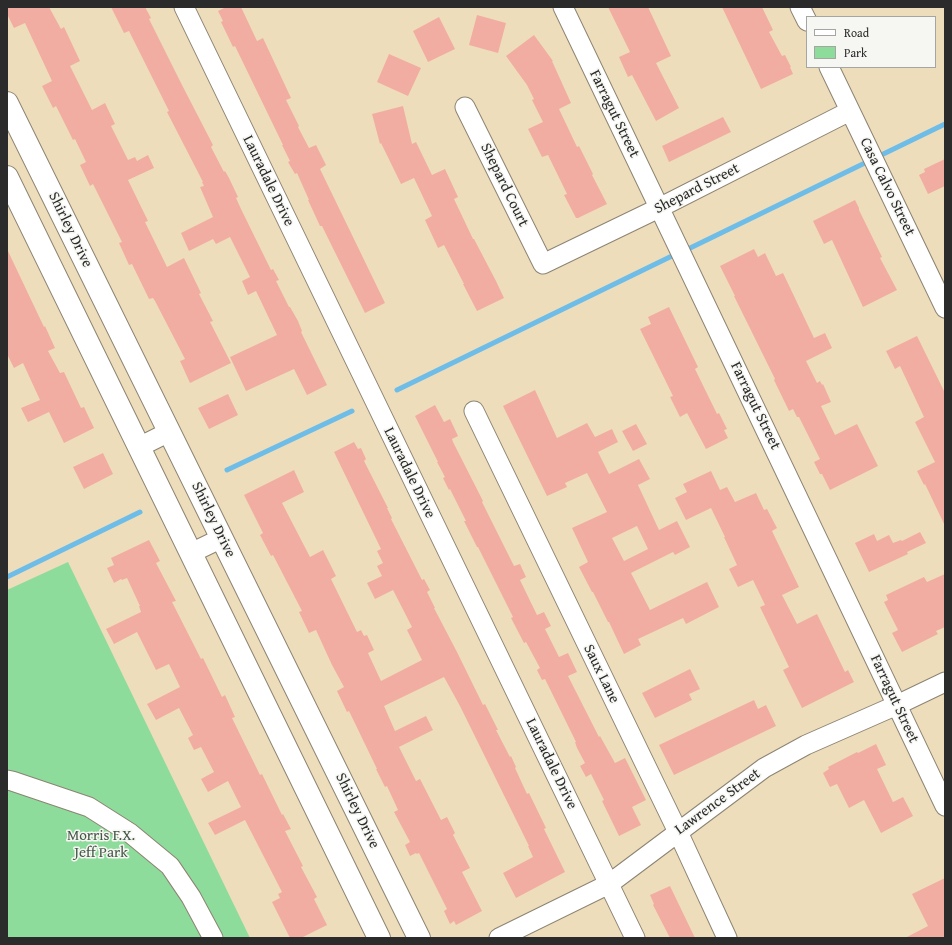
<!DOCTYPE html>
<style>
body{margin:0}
#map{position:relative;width:952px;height:945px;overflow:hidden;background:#edb;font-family:"Gentium Book Plus",serif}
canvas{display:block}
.frame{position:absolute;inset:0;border:8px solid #2b2b2b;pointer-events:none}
.legend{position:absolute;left:806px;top:16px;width:130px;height:52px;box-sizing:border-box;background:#f6f6f2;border:1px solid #a5a5a2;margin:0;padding:5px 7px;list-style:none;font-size:12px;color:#2b2b2b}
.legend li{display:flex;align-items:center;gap:8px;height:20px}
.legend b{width:20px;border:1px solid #a5a5a2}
</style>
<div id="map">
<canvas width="952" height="945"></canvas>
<div class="frame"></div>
<ul class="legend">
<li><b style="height:5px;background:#fff"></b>Road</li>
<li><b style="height:11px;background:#8ddc9b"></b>Park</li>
</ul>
</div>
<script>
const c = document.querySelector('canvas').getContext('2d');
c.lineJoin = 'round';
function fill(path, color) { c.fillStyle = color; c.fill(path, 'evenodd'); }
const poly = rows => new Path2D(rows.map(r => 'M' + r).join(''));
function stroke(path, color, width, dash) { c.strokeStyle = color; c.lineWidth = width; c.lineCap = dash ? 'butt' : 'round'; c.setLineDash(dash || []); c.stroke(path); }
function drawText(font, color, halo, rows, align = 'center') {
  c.font = font + ' "Gentium Book Plus",serif'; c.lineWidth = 3; c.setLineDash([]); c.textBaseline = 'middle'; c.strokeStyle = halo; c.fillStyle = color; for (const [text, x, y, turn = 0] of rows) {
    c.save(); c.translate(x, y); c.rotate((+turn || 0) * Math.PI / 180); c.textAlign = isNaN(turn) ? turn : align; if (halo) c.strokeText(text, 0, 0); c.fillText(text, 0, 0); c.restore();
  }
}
const green = poly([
 [68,562,250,938,7,938,7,590]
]);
const stream = poly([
 [684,251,945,124],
 [397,390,676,254],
 [227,470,352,411],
 [7,577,140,512]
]);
const building = poly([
 [7,7,49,7,61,29,64,27,80,61,70,66,92,110,105,103,115,124,111,126,128,160,135,157,137,161,148,155,154,168,128,180,148,221,145,222,167,267,184,258,201,293,199,294,213,321,210,322,231,363,190,383,180,361,185,359,155,301,153,298,149,299,132,264,129,265,119,243,122,242,93,184,90,186,80,165,86,162,75,139,73,140,56,106,53,108,42,86,52,81,25,23,14,28,7,14],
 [111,7,145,7,151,18,149,19,182,85,213,145,211,147,224,172,225,171,229,178,238,197,236,198,241,209,271,270,273,269,279,280,276,281,289,307,290,307,298,321,302,331,301,332,327,385,307,395,294,369,246,391,230,357,277,335,256,291,248,295,242,281,250,277,230,237,216,244,213,239,189,251,181,233,213,217,200,187,204,186,202,182,203,182,167,112,169,111,129,31,124,33],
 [226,7,241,7,257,41,263,38,291,98,286,100,299,126,298,127,309,148,316,145,326,165,320,169,385,303,365,313,322,226,320,226,308,200,309,200,297,173,295,174,288,162,290,161,282,145,283,145,235,46,233,47,221,22,223,21,218,11],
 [608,7,648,7,671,56,656,63,679,108,656,121,632,75,628,77,619,57,630,52],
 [722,7,762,7,773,30,769,32,782,56,785,55,791,67,790,67,793,74,761,89],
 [477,15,506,23,498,53,469,45],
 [439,17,455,49,428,62,413,31],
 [534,35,553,61,552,61,571,103,559,109,577,147,579,146,593,174,592,175,607,204,578,218,576,218,564,195,567,194,548,155,542,157,528,129,543,122,532,100,534,99,527,85,506,56],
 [389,54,421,68,408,96,377,82],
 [403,106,412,144,416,142,432,175,445,169,458,197,454,199,473,239,474,239,496,281,504,298,477,311,463,284,464,284,444,245,438,248,425,220,432,216,414,178,401,184,381,143,380,144,372,114],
 [723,117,731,132,669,162,662,146],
 [945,159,945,186,928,194,919,175,925,172,924,169],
 [855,200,859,208,859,210,882,257,880,258,897,290,863,307,832,240,824,244,813,221],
 [7,249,44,327,45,326,55,348,48,351,60,373,64,372,81,408,84,407,94,428,64,443,49,412,28,422,21,408,40,400,23,363,14,368,7,354],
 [754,249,758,257,765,253,776,276,783,273,814,338,825,333,832,348,806,361,817,383,820,381,822,385,823,384,831,402,821,406,835,435,857,424,878,466,830,490,822,474,820,474,814,462,820,459,799,417,797,417,793,409,789,411,774,380,775,379,734,296,735,296,720,266],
 [669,307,698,367,695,369,717,414,719,413,727,429,724,430,728,438,706,449,687,413,680,417,670,397,673,396,640,329,651,324,648,317],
 [917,336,945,393,945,526,925,484,924,485,917,471,935,462,915,422,924,417,900,366,895,369,886,351],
 [535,390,557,438,587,423,595,437,612,429,618,442,598,452,609,474,639,459,650,479,638,485,659,530,677,521,690,547,675,555,673,552,631,573,650,610,707,582,719,607,686,624,683,618,638,639,641,645,624,654,609,622,608,622,593,592,592,592,579,567,588,562,572,528,607,512,587,473,565,483,567,487,547,496,503,406],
 [637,526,648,549,624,561,612,538],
 [228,394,238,415,209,429,198,408],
 [435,405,444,422,450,419,458,436,452,439,453,442,483,501,482,502,514,566,520,564,526,577,520,580,537,615,544,612,551,626,545,629,559,657,568,653,577,672,568,676,599,737,600,736,615,763,625,758,646,800,632,807,641,825,619,836,602,801,604,800,591,774,586,777,580,766,585,763,577,748,575,742,576,742,545,679,542,680,537,670,540,668,526,642,524,643,511,618,513,617,478,547,477,547,464,521,466,521,450,489,449,490,443,478,445,477,437,462,438,462,415,416],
 [636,424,647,444,633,451,622,431],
 [354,442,358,449,361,448,366,459,364,461,388,508,387,508,392,518,391,519,422,580,424,579,430,590,427,592,435,608,434,608,457,652,483,705,485,704,498,730,496,730,510,757,511,756,516,767,515,768,527,794,529,793,546,828,544,829,565,872,516,898,503,873,533,857,528,846,529,846,460,706,444,677,384,706,395,731,426,716,433,730,399,747,416,781,420,779,441,820,447,817,455,833,453,835,470,868,462,872,482,911,456,925,454,921,450,924,444,911,447,909,419,853,417,854,416,853,410,856,405,845,410,842,394,812,398,810,387,786,385,787,376,769,377,769,349,711,347,712,337,691,344,687,332,665,316,630,309,633,299,612,302,611,273,555,271,556,260,535,263,533,244,495,294,470,304,492,282,503,310,557,323,550,336,576,331,579,357,632,361,630,364,636,367,635,374,650,368,653,381,681,422,660,407,630,412,627,393,590,375,599,367,583,382,576,377,566,383,563,377,551,381,549,334,452],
 [103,453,113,474,84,489,73,467],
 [711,471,720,490,727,487,735,502,756,493,764,510,767,509,777,528,772,531,799,587,782,595,797,624,817,614,845,672,848,670,854,682,802,708,783,670,789,667,760,607,765,605,753,580,738,587,729,569,737,565,724,537,725,537,711,508,686,520,675,498,687,492,683,484],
 [920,532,926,543,907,552,908,554,869,572,855,543,874,534,877,541,889,535,893,543,901,540,902,541],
 [149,540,160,561,156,563,176,601,172,602,201,659,203,658,222,697,225,695,235,717,232,718,260,775,262,774,282,815,283,814,291,829,285,831,303,866,301,867,317,897,314,899,327,925,301,938,290,938,272,902,280,898,278,894,282,892,245,820,215,835,208,823,241,807,228,781,208,792,201,779,214,772,201,747,194,750,188,738,193,735,179,708,156,720,147,704,180,687,169,664,156,670,137,632,114,644,106,629,141,612,139,606,140,606,127,578,122,580,121,579,114,583,107,568,114,565,111,558],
 [945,574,945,627,936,631,938,634,902,652,892,633,898,630,884,602,888,600,886,595,924,577,927,582],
 [690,669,700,689,689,694,692,700,655,718,642,693],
 [754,700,758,709,766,705,776,726,674,775,659,745],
 [876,744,886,765,877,769,893,802,903,797,913,816,881,833,864,800,849,808,837,784,830,787,823,773,829,769,828,767,857,752,858,753],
 [945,878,945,938,905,938,928,926,912,894],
 [670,886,695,938,670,938,653,905,654,904,650,895]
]);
const minor = poly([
 [184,7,635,938],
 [563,7,691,274,945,806],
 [800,7,807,21],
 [829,67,945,308],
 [465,107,543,264,659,208,850,111],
 [474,411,678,832,727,938],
 [139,447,169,432],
 [191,553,222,538],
 [7,780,12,781,89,807,130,833,170,866,191,897,213,938],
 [499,938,609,884,764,768,806,745,897,705,945,682]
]);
const tertiary = poly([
 [7,103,419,938],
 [7,177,379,938]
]);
const streetNames = [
 ["Farragut Street",614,114,64],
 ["Lauradale Drive",268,181,64],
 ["Shepard Court",504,185,64],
 ["Casa Calvo Street",887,187,64],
 ["Shepard Street",697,189,-27],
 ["Shirley Drive",70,230,64],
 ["Farragut Street",755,406,64],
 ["Lauradale Drive",409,473,64],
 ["Shirley Drive",213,520,64],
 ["Saux Lane",601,674,64],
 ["Farragut Street",894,699,65],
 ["Lauradale Drive",551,764,64],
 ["Lawrence Street",718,802,-36],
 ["Shirley Drive",357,811,64]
];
const parkNames = [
 ["Morris F.X.",101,836],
 ["Jeff Park",101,853]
];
fill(green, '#8ddc9b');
stroke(stream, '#6dbde8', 5);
fill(building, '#f2ada2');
stroke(minor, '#8c8473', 21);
stroke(tertiary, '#8c8473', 24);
stroke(minor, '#fff', 19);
stroke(tertiary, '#fff', 22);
drawText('15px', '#2b2b2b', '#f6f6f2', streetNames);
drawText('15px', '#445747', '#f6f6f2', parkNames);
</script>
